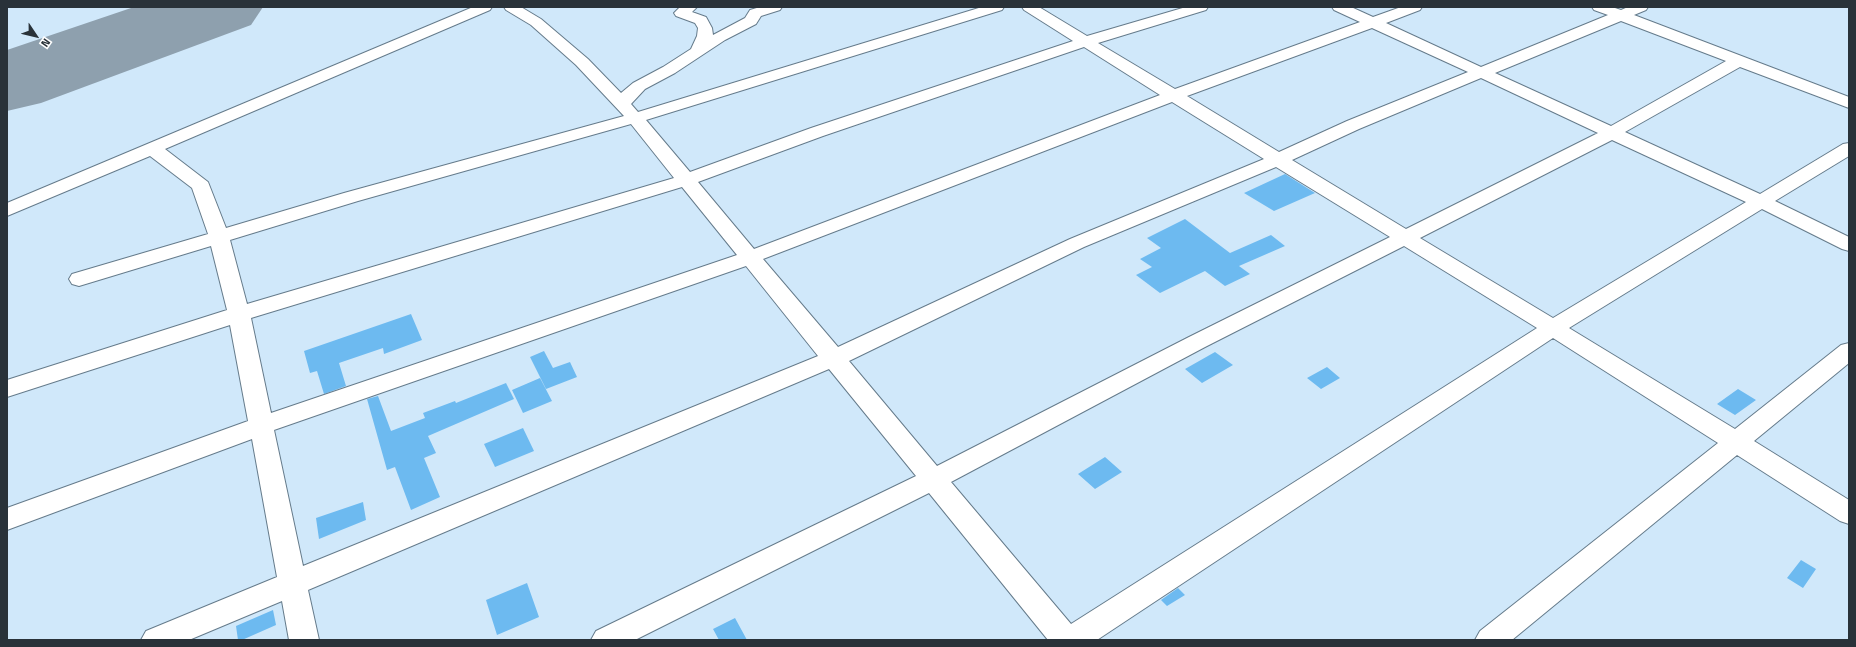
<!DOCTYPE html>
<style>
body{margin:0}
#map{position:relative;width:1856px;height:647px;overflow:hidden;background:#d0e8fa;font-family:"Titillium Web",sans-serif}
canvas{display:block}
.frame{position:absolute;inset:0;border:8px solid #293239;pointer-events:none}
.north{position:absolute;left:16px;top:16px;width:40px;height:40px;-webkit-text-stroke:3px #fff;paint-order:stroke;rotate:125deg;font-size:11px;font-weight:700;line-height:16px;text-align:center;color:#293239}
.north::after{content:'';display:block;margin:auto;width:14px;height:18px;background:#293239;clip-path:polygon(50% 0,100% 100%,50% 72%,0 100%)}
</style>
<div id="map">
<canvas width="1856" height="647"></canvas>
<div class="frame"></div>
<div class="north">N</div>
</div>
<script>
const c = document.querySelector('canvas').getContext('2d');
c.lineJoin = 'round';
const poly = rows => new Path2D(rows.map(r => 'M' + r).join(''));
function fill(path, color) { c.fillStyle = color; c.fill(path, 'evenodd'); }
function stroke(path, color, width, dash) { c.strokeStyle = color; c.lineWidth = width; c.lineCap = dash ? 'butt' : 'round'; c.setLineDash(dash || []); c.stroke(path); }
const runway = poly([
 [134,7,263,7,251,25,41,103,7,111,7,50,134,7]
]);
const building = poly([
 [1285,174,1315,193,1274,211,1244,193],
 [1185,219,1230,253,1271,235,1285,246,1239,266,1250,274,1225,286,1205,271,1160,293,1136,275,1152,267,1140,259,1161,248,1147,238],
 [411,314,422,340,384,354,383,348,339,363,346,386,324,394,317,371,310,373,304,351],
 [544,351,553,368,570,362,577,377,546,389,530,357],
 [1215,352,1233,365,1202,383,1185,369],
 [1327,367,1340,378,1321,389,1307,378],
 [540,378,552,401,523,413,512,390],
 [506,383,514,399,428,436,436,453,424,458,440,497,411,510,395,467,387,470,367,399,378,396,391,431,425,418,423,413,455,401,456,403],
 [1738,389,1756,400,1735,415,1717,404],
 [523,428,534,451,495,467,484,444],
 [1105,457,1122,472,1095,489,1078,474],
 [363,502,366,520,319,539,316,518],
 [1801,560,1816,569,1803,588,1787,578],
 [527,583,539,617,497,635,486,600],
 [1178,588,1185,595,1167,606,1161,600],
 [273,610,276,625,242,640,238,640,236,626],
 [735,618,747,640,719,640,713,629]
]);
const minor = poly([
 [473,7,492,7,490,10,165,149,208,182,226,228,344,193,624,116,576,65,531,25,506,10,504,7,521,7,541,19,588,59,621,93,633,83,663,67,691,49,697,36,698,28,695,23,676,16,674,13,680,7,697,7,692,12,706,17,712,28,713,35,745,18,750,10,760,7,782,7,780,10,761,16,756,24,725,40,675,73,645,89,631,104,638,112,982,7,1004,7,1002,10,646,120,690,172,811,128,1073,41,1024,10,1022,7,1039,7,1087,36,1186,7,1208,7,1206,10,1098,43,1175,89,1360,22,1334,10,1332,7,1351,7,1373,17,1401,7,1422,7,1420,10,1386,23,1481,67,1608,15,1594,10,1592,7,1612,7,1621,10,1628,7,1648,7,1646,10,1634,15,1849,97,1849,108,1740,67,1625,132,1760,194,1843,144,1849,143,1849,156,1775,201,1849,237,1849,251,1842,249,1762,209,1569,328,1735,429,1841,345,1849,343,1849,363,1754,441,1849,500,1849,524,1840,521,1737,455,1512,640,1475,640,1480,631,1718,443,1553,338,1097,640,1048,640,929,493,635,640,591,640,596,631,916,476,829,369,308,590,319,640,289,640,282,601,189,640,141,640,146,631,277,577,252,439,7,530,7,508,248,421,230,325,7,397,7,380,227,310,211,246,79,286,72,284,69,279,72,274,208,234,192,188,150,156,7,216,7,203,473,7],
 [1621,21,1726,61,1611,126,1495,73,1621,21],
 [1372,28,1468,72,1347,121,1279,152,1187,96,1372,28],
 [1084,47,1160,95,754,249,698,182,823,136,1084,47],
 [1481,78,1598,133,1406,229,1292,160,1359,129,1481,78],
 [1172,102,1264,159,1070,239,838,347,763,259,1172,102],
 [631,124,674,178,247,304,230,240,358,201,631,124],
 [1612,140,1746,202,1553,318,1420,238,1612,140],
 [1276,167,1390,237,1189,337,937,466,849,361,1084,247,1276,167],
 [682,187,737,255,271,413,251,318,682,187],
 [1404,246,1537,328,1071,624,951,482,1205,347,1404,246],
 [746,266,818,356,303,566,274,430,746,266]
]);
fill(runway, '#8ea0ae');
fill(building, '#6dbaf0');
stroke(minor, '#657b8b', 2);
fill(minor, '#fff');
</script>
